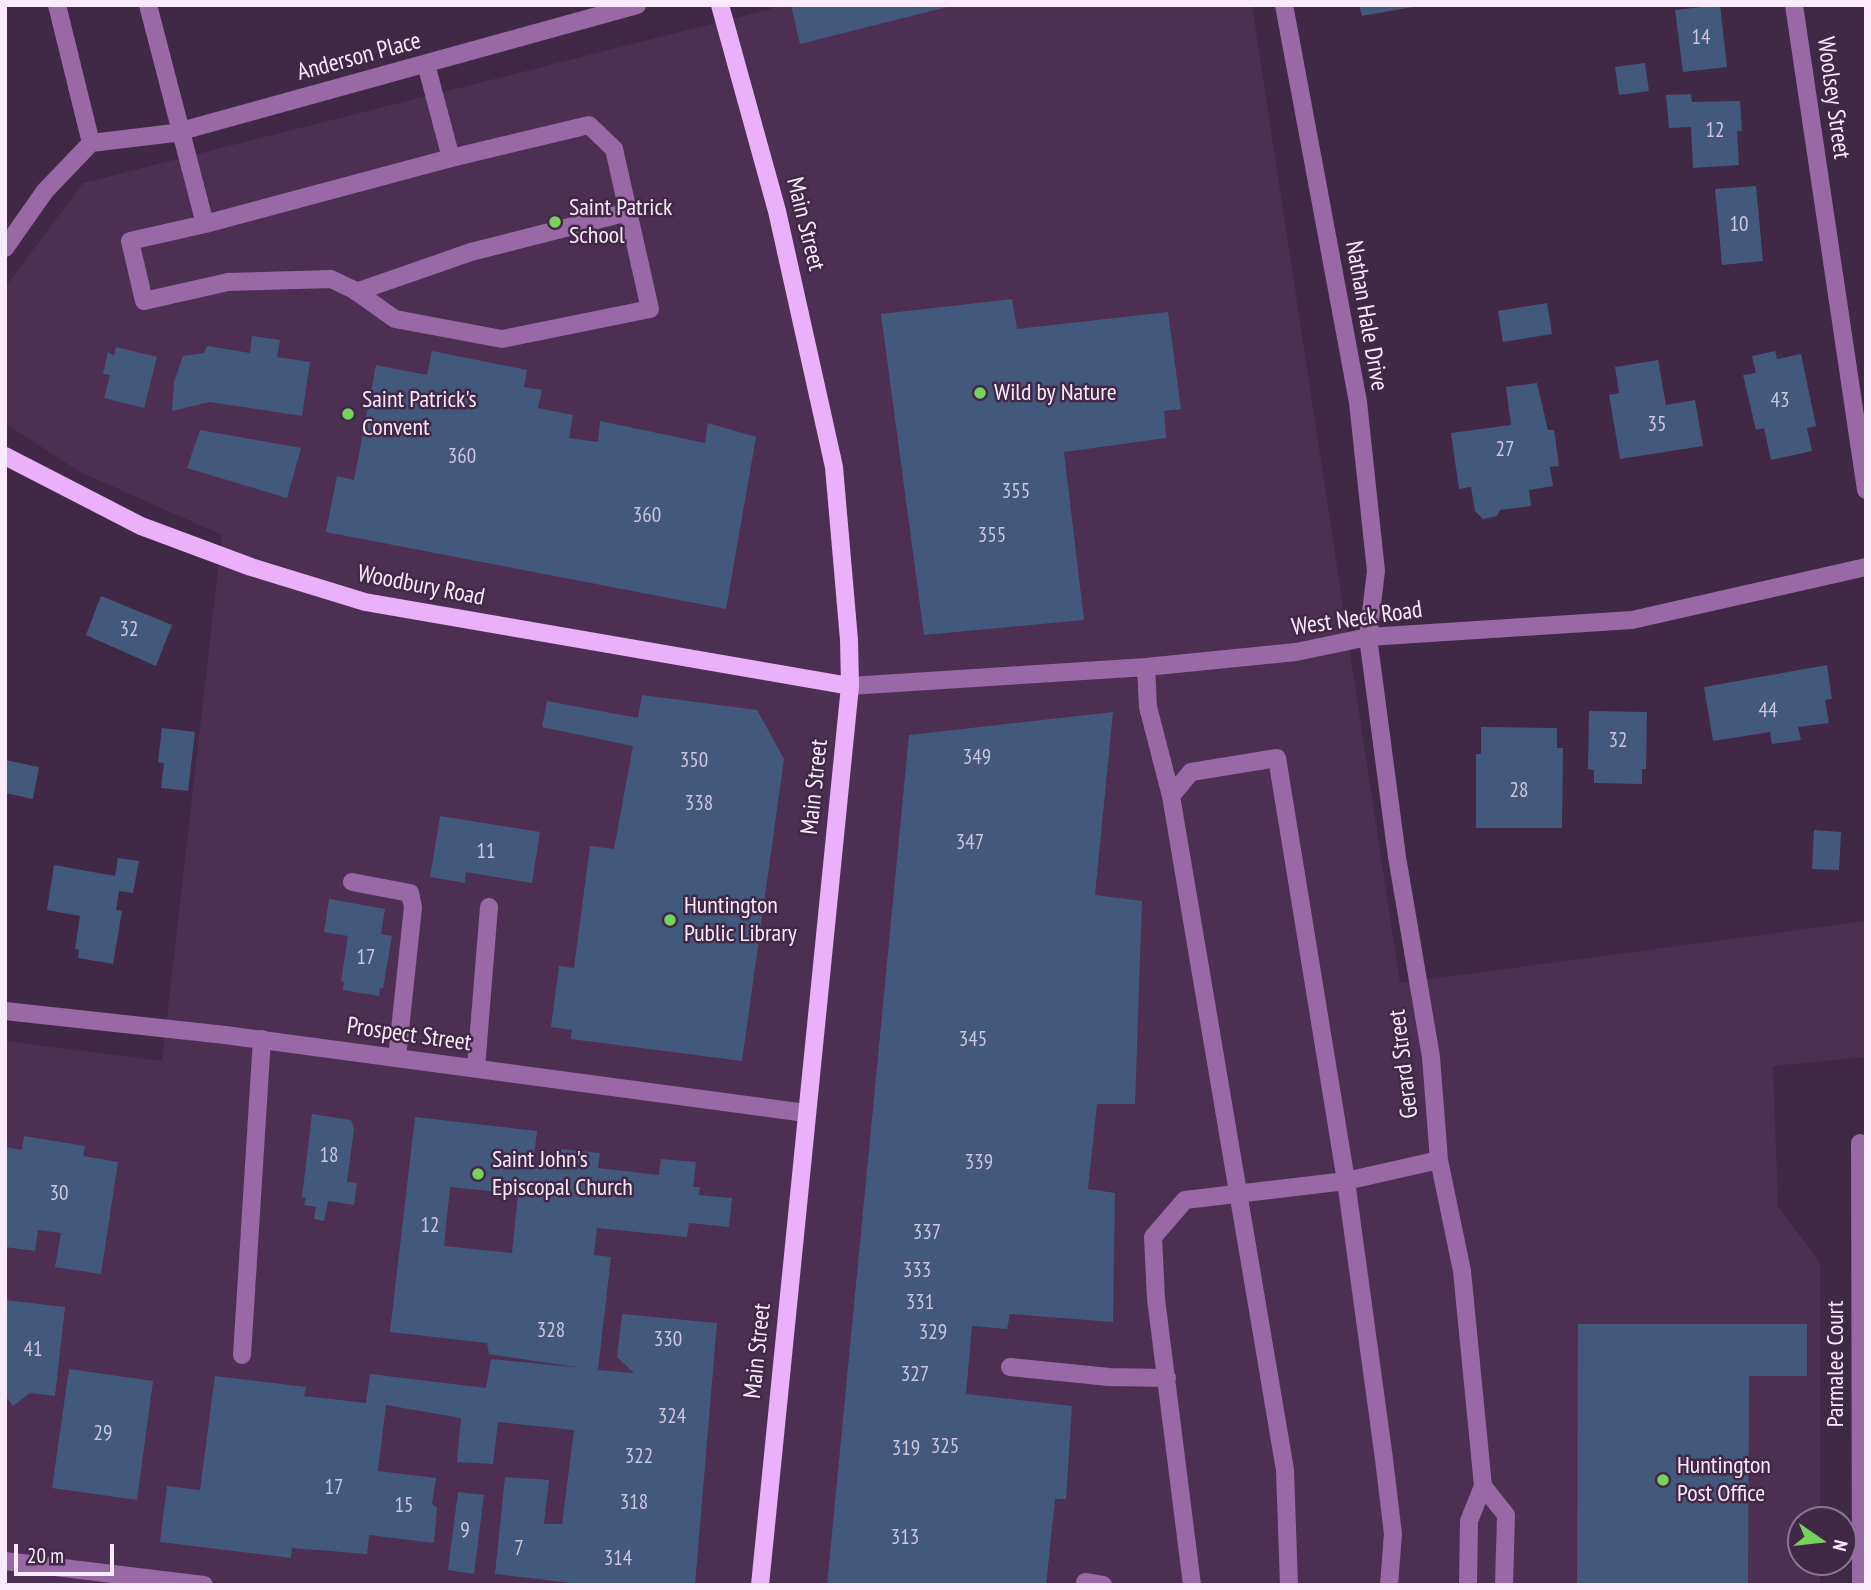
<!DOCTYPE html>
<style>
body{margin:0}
#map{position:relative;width:1871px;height:1590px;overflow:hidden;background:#412847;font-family:"PT Sans Narrow",sans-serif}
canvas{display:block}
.frame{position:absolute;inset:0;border:7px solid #faeafe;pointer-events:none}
.north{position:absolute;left:1787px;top:1506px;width:70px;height:70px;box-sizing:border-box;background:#412847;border:2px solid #8b7690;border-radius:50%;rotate:104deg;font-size:19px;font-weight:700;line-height:28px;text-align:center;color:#faeafe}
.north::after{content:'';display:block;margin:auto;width:24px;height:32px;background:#75d25b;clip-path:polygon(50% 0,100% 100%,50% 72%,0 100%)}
.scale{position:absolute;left:14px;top:1544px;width:100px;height:32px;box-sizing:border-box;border:4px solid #faeafe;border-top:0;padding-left:9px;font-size:21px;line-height:24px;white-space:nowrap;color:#faeafe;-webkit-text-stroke:5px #412847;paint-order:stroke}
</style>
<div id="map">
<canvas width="1871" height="1590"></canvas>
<div class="frame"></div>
<div class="north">N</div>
<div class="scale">20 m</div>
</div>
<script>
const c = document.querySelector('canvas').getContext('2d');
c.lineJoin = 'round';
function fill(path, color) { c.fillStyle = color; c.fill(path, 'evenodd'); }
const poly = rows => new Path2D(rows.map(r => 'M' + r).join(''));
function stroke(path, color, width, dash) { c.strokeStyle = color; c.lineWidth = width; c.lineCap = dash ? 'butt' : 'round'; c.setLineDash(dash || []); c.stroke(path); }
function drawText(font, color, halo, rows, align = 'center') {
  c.font = font + ' "PT Sans Narrow",sans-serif'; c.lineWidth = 5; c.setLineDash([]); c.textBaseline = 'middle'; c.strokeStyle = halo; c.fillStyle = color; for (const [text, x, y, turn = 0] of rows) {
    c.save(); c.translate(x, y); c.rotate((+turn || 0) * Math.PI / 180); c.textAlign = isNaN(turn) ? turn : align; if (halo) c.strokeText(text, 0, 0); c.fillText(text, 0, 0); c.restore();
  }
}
const built = poly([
 [771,5,1252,5,1400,983,1866,921,1866,1057,1773,1066,1778,1207,1820,1262,1820,1520,1801,1520,1801,1562,1820,1562,1820,1585,5,1585,5,1041,162,1061,222,535,80,472,5,423,5,287,83,183,771,9]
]);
const building = poly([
 [791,5,951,5,951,6,800,44],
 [1359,5,1412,5,1412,7,1362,16],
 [1720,5,1727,67,1683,72,1675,10],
 [1645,63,1649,91,1619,95,1615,67],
 [1691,94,1692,102,1740,101,1742,131,1737,131,1739,165,1693,168,1691,127,1669,128,1666,95],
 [1756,186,1763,261,1722,265,1715,189],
 [1012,299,1017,329,1168,312,1181,409,1164,411,1166,438,1064,452,1084,620,924,635,881,314],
 [1547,303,1552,334,1503,342,1498,311],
 [252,336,280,340,277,357,310,362,302,416,210,402,172,411,174,382,183,356,204,353,207,346,250,353],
 [116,347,157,357,144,408,104,398,110,375,103,374,108,352,114,356],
 [432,351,527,370,524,387,542,390,538,408,573,415,569,438,598,442,600,421,705,443,708,423,756,437,726,609,326,532,337,476,354,480,376,365,427,375],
 [1775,351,1777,359,1801,354,1816,426,1807,428,1812,451,1771,460,1764,428,1756,430,1743,375,1756,373,1752,356],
 [1658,360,1666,405,1695,400,1703,446,1620,459,1609,395,1619,393,1615,367],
 [1537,383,1548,430,1554,430,1559,466,1550,467,1553,486,1529,490,1531,506,1500,510,1497,516,1483,519,1475,511,1471,487,1459,489,1451,433,1511,425,1506,387],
 [200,430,301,448,287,498,187,468],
 [101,596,172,625,156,666,86,635],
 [1827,665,1832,699,1825,700,1829,723,1798,727,1801,740,1772,744,1770,732,1713,741,1704,687],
 [642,695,757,710,784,759,742,1061,571,1039,572,1030,551,1027,559,966,574,968,590,846,614,849,633,746,542,727,547,701,638,718],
 [1589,711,1647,712,1646,769,1642,769,1642,784,1594,783,1594,770,1588,769],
 [1113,712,1095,895,1142,901,1135,1104,1097,1104,1088,1189,1115,1193,1113,1322,1010,1314,1007,1329,972,1326,966,1394,1072,1406,1066,1499,1055,1499,1046,1585,827,1585,909,735],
 [1481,727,1557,728,1557,748,1563,748,1562,828,1476,828,1476,754,1481,754],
 [162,728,195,732,188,791,161,788,164,763,158,762],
 [5,760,39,767,33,799,5,793],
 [440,816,540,832,532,883,466,872,465,883,430,877],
 [1814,830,1841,832,1839,870,1812,869],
 [118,858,139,861,133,893,119,891,116,910,122,911,113,964,78,958,79,950,75,949,80,916,47,910,54,865,115,876],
 [329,899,385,909,381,934,392,936,383,988,380,988,379,996,343,990,344,982,341,981,348,936,324,932],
 [312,1114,351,1120,354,1129,347,1182,357,1183,354,1205,328,1201,324,1221,314,1219,316,1207,304,1205,306,1198,302,1197],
 [415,1117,537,1131,533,1164,559,1167,561,1149,600,1153,598,1168,659,1175,661,1159,696,1162,693,1187,700,1187,699,1195,732,1198,729,1227,689,1223,687,1237,597,1228,594,1255,611,1257,598,1370,634,1373,617,1357,622,1314,717,1323,695,1585,589,1585,495,1574,505,1477,549,1480,544,1524,562,1524,574,1430,498,1422,493,1464,457,1462,461,1418,386,1405,378,1471,436,1478,432,1504,437,1508,434,1543,369,1535,367,1554,292,1548,291,1558,160,1542,167,1486,200,1490,215,1376,306,1387,304,1396,366,1403,370,1374,486,1388,491,1359,582,1368,489,1354,487,1343,390,1332],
 [450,1187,518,1194,512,1253,444,1246],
 [24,1136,85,1146,83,1156,118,1162,101,1274,55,1267,61,1233,38,1230,35,1251,5,1247,5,1147,22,1150],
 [5,1300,65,1307,55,1396,30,1393,13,1406,5,1396],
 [1578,1324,1807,1324,1807,1376,1749,1376,1748,1585,1577,1585],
 [69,1369,153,1381,137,1500,52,1488],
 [458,1492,484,1495,474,1574,448,1570]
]);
const minor = poly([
 [57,5,91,143],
 [148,5,205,224,451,158,426,64],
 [1284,5,1358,402,1376,571,1368,637,1397,857,1431,1057,1439,1160,1462,1271,1483,1486,1469,1521,1468,1585],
 [1794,5,1866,490],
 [91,143,174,133,637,5],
 [205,224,130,241,144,301,228,282,331,279,354,290,395,319,502,339,650,309,614,149,589,125,451,158],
 [5,248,45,191,91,143],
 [356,292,471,252,628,212],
 [1146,667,1148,707,1171,796],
 [850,686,1146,667,1296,652,1368,637,1632,620,1866,567],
 [352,882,410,893,413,907,397,1058],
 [5,1011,225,1035,806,1113],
 [476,1068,489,907],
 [1860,1143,1861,1585],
 [242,1355,262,1039],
 [1010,1367,1109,1377,1167,1378],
 [1483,1486,1506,1515,1504,1585],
 [5,1561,204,1585],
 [1085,1582,1103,1585],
 [1192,1585,1156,1299,1153,1237,1185,1200,1346,1181,1439,1160],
 [1289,1585,1285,1470,1171,796,1191,772,1277,758,1346,1181,1384,1459,1393,1534,1389,1585]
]);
const major = poly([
 [720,5,777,211,834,467,849,640,850,686,760,1585],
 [5,456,141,526,251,567,365,602,850,686]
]);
const markers = [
 [555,222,7,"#75d25b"],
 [980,393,7,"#75d25b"],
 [348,414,7,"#75d25b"],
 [670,920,7,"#75d25b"],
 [478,1174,7,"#75d25b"],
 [1663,1480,7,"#75d25b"]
];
const numberNames = [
 ["14",1701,38],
 ["12",1715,131],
 ["10",1739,225],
 ["43",1780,401],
 ["35",1657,425],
 ["27",1505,450],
 ["360",462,457],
 ["355",1016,492],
 ["360",647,516],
 ["355",992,536],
 ["32",129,630],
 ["44",1768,711],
 ["32",1618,741],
 ["349",977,758],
 ["350",694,761],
 ["28",1519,791],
 ["338",699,804],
 ["347",970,843],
 ["11",486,852],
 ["17",366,958],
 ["345",973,1040],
 ["18",329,1156],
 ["339",979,1163],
 ["30",59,1194],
 ["12",430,1226],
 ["337",927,1233],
 ["333",917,1271],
 ["331",920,1303],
 ["328",551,1331],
 ["329",933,1333],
 ["330",668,1340],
 ["41",33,1350],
 ["327",915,1375],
 ["324",672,1417],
 ["29",103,1434],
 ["325",945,1447],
 ["319",906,1449],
 ["322",639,1457],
 ["17",334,1488],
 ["318",634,1503],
 ["15",404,1506],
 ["9",465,1531],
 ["313",905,1538],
 ["7",519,1549],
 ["314",618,1559]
];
const streetNames = [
 ["Anderson Place",359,57,-15],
 ["Woolsey Street",1833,98,82],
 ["Main Street",805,224,76],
 ["Nathan Hale Drive",1366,316,80],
 ["Woodbury Road",421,586,11],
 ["West Neck Road",1357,619,-8],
 ["Main Street",815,787,-84],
 ["Prospect Street",409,1035,8],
 ["Gerard Street",1404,1064,-97],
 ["Main Street",758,1351,-84],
 ["Parmalee Court",1836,1364,-90]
];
const poiNames = [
 ["Saint Patrick",569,208],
 ["School",569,236],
 ["Wild by Nature",994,393],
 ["Saint Patrick's",362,400],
 ["Convent",362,428],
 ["Huntington",684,906],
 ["Public Library",684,934],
 ["Saint John's",492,1160],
 ["Episcopal Church",492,1188],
 ["Huntington",1677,1466],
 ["Post Office",1677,1494]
];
fill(built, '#4d2f54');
fill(building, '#43597c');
stroke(minor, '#9869a5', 18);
stroke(major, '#eab0f9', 18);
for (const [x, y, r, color] of markers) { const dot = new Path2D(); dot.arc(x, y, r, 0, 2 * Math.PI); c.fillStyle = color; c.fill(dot); stroke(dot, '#412847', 2.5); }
drawText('21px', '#ccc6de', null, numberNames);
drawText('24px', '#faeafe', '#412847', streetNames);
drawText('24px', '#faeafe', '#412847', poiNames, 'left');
</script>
